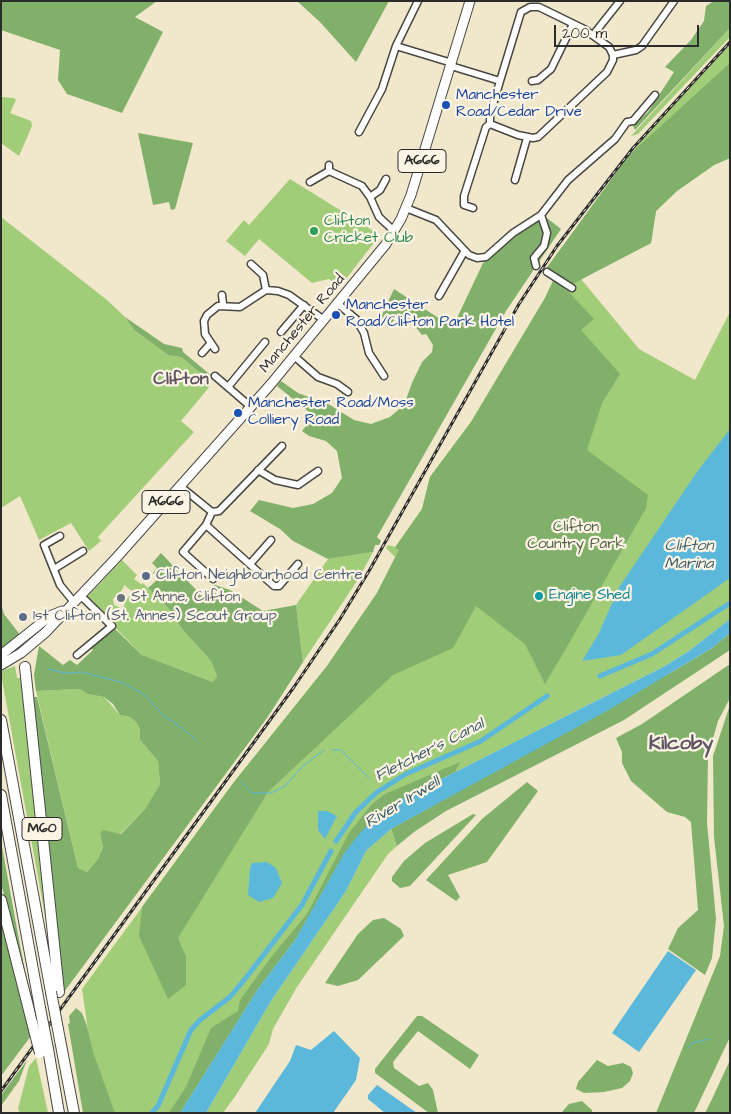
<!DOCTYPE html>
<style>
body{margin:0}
#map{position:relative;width:731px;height:1114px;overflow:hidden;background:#f1e7cb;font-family:"Architects Daughter",sans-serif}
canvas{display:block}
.frame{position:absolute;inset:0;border:2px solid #2b2b2b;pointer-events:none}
.scale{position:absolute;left:554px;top:25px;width:145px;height:22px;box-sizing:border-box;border:2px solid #2b2b2b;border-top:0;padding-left:6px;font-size:15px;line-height:18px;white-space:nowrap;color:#2b2b2b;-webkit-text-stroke:4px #fcf5e5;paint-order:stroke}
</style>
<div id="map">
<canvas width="731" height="1114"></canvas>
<div class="frame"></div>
<div class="scale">200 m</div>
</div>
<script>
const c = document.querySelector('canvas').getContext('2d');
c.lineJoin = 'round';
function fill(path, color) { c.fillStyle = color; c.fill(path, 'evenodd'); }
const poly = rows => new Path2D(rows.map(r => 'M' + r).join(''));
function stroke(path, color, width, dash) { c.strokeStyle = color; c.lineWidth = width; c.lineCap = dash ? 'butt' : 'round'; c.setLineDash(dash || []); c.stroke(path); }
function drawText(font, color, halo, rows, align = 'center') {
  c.font = font + ' "Architects Daughter",sans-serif'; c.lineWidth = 4.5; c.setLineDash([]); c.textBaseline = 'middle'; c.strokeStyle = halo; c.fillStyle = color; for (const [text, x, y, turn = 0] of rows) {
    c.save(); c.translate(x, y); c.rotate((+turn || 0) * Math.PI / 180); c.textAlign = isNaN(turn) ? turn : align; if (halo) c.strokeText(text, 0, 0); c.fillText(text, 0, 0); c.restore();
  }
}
const green = poly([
 [730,28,730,37,638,134,631,136],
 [730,44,730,158,714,165,677,191,656,211,651,243,581,279,639,349,695,380,730,312,730,619,689,651,665,666,398,801,258,989,180,1113,100,1113,82,989,234,782,327,666,377,593,395,557,386,548,388,545,395,547,422,509,430,477,471,422,545,298,553,281,543,273,637,146],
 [1,97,14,98,16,100,10,113,31,121,32,126,19,156,1,143],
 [290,179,380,235,339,288,329,279,312,283,259,239,245,256,226,241,244,220,249,225],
 [1,217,107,300,125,317,134,330,168,355,181,357,210,381,211,385,181,421,194,432,98,537,101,541,89,551,71,523,39,540,20,496,1,508],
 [373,552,359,578,303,662,296,605,328,559],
 [122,560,137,575,134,579,141,584,143,583,169,609,182,629,211,661,217,676,213,682,142,655,86,598],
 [124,585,133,592,126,600,123,609,114,605,113,599,123,589],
 [15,666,17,678,22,678,46,921,1,674,1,671],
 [80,689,87,694,104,697,120,715,130,717,136,722,140,729,140,740,158,761,160,784,145,809,120,834,104,831,100,834,103,847,98,859,87,872,78,868,36,691],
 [391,829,397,846,388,854,297,987,273,1029,269,1044,234,1098,223,1113,206,1113,271,1001,346,891,366,851],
 [36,1058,48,1113,20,1113,18,1109,29,1066]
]);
const forest = poly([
 [1,1,157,1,135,17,163,32,122,113,67,94,58,80,60,50,1,30],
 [297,1,389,1,356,62,320,22],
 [714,1,730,1,730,28,635,130,633,126,648,112,674,72,665,67,691,40,704,21,706,6],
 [730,63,730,158,714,165,677,191,656,211,651,243,565,288,594,319,581,330,620,374,602,403,587,450,648,495,646,508,568,645,545,684,525,644,476,606,453,648,393,675,268,792,178,938,186,957,186,985,168,999,139,936,142,907,234,782,327,666,377,593,399,550,395,548,422,509,430,477,471,422,545,298,553,281,543,273,629,155],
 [138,133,193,143,175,209,171,210,169,202,153,205],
 [543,215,561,229,506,311,377,537,381,541,379,545,375,545,373,552,328,559,293,541,280,529,250,511,259,500,293,508,313,504,332,493,342,478,337,451,326,441,309,436,302,431,314,416,277,386,281,381,298,393,330,405,354,420,371,424,390,417,404,405,412,383,422,362,432,352,433,345,426,334,422,335,406,315,400,315,387,327,381,317,394,289,443,321,457,318,483,263,516,233],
 [125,317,164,344,182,348,183,352,213,377,210,381,181,357,168,355,134,330],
 [161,553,203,597,215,585,230,590,263,611,296,605,303,662,267,718,64,992,32,697,37,697,78,868,87,872,98,859,103,847,100,834,103,830,121,834,145,809,160,784,158,761,140,740,140,729,136,722,130,717,120,715,113,704,104,697,87,694,80,689,36,691,34,675,37,657,39,646,63,665,70,660,77,665,93,650,90,647,115,629,142,655,213,682,217,676,211,661,182,629,169,609,148,588,158,579,153,573,157,568,152,563],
 [1,604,4,614,21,636,1,649],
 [730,633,730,650,624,720,446,811,414,832,397,846,391,829,672,672,712,648],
 [730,664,730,698,718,721,708,756,707,823,716,919,712,958,705,975,668,949,678,928,698,910,691,822,685,817,667,812,631,781,622,763,622,752,616,738,642,724],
 [730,705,730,1037,694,1113,656,1113,720,956,724,926,714,837,713,756],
 [460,762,455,772,398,801,377,815,345,852,295,940,258,989,180,1113,169,1113,186,1087,211,1028,238,1011,240,1000,272,956,307,914,349,833,372,804,385,794],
 [527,782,538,791,487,862,448,875,460,897,456,901,426,880,482,819],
 [473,814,476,815,410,886,400,888,392,881,392,877,404,861,425,843],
 [1,841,17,929,32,1008,1,883],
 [384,918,401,929,404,936,358,980,338,986,325,983,358,934,373,920],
 [1,923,31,1036,1,1076],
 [76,1008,82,1013,87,1026,93,1052,115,1113,83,1113,68,1024,70,1023,69,1016],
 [417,1016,422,1016,479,1055,470,1069,418,1031,393,1062,394,1068,419,1086,428,1083,433,1090,438,1113,429,1113,375,1073,375,1069],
 [27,1060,19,1081,1,1106,1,1095],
 [597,1060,608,1066,623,1063,631,1067,633,1073,630,1081,622,1088,604,1092,584,1093,576,1089,578,1082],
 [730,1060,730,1113,705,1113,712,1099],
 [582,1101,592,1110,592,1113,561,1113,569,1104]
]);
const water = poly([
 [730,429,730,578,621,655,582,661,598,635,620,586,697,472],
 [730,619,730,633,712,648,612,708,391,829,366,851,346,891,271,1001,206,1113,180,1113,258,989,295,940,345,852,360,833,377,815,398,801,665,666,689,651],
 [318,811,327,811,337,816,325,839,318,830],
 [267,862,276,868,282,883,273,898,259,902,248,895,250,868,252,863],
 [668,951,696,970,639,1052,612,1033],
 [334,1031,360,1058,356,1080,333,1113,255,1113,290,1061,296,1045,311,1050],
 [377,1085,417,1113,385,1113,368,1099,368,1095]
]);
const stream = poly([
 [48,669,64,673,82,672,124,683,146,696,164,716,181,727,196,740],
 [332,750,341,750,369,778],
 [241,781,252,793,271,793,285,786,302,767,324,750],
 [688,1048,692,1043,709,1039]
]);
const canal = poly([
 [600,676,652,654,730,603],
 [336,841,356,812,377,792,406,774,481,741,547,696],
 [152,1113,158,1106,191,1030,200,1020,230,997,245,979,302,905,331,851]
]);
const minor = poly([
 [418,1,396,46,452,63],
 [593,35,620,1],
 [613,55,636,50,642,46,674,1],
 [451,66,500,81,490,115,490,124,518,135,533,138,538,137,607,72,613,60,613,55,609,47,584,29,539,7,530,7,521,12,500,81],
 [532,81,538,80,551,69,573,24],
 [359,132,382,89,396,46],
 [329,171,362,186,370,197,379,217,394,231],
 [515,180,527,138],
 [310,182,329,171,329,165],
 [370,197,380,190,386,179],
 [406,208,436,220,469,255,477,258,486,257,513,233,541,215,568,180,615,139,627,122,633,121,655,95],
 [473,208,464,205,464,196,486,127,490,124],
 [251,264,263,275,266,290],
 [536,266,534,258,544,246,547,233,541,215],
 [547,272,572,288],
 [222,295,223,304],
 [439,296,464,252],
 [338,304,356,319,364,333,369,353,384,376],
 [281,332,304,305],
 [215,349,205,334,204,321,207,315,218,306,240,307,266,290,278,291,289,295,324,320],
 [202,353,210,344],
 [294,356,318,377,337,384,348,392],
 [215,376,251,407],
 [228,387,265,342],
 [258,470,275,480,298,485,318,471],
 [180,486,212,512,206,525,183,552,213,579],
 [212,512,219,511,282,446],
 [206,525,274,586,279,586,298,564],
 [60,536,44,545,60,585,73,601],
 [250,564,271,540],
 [54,569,83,551],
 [77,655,112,626,80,595]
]);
const major = poly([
 [1,655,50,616,62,611],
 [1,665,21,653,46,632,117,557,271,384,386,244,401,219,411,195,470,1]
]);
const highway = poly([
 [25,667,59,992],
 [1,720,51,992],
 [1,795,40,1008],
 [1,900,32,1022],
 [60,1040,74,1113],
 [48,1049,59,1113]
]);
const rail = poly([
 [1,1091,294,687,340,619,369,571,519,304,557,246,633,148,730,42]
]);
const highwayBridge = poly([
 [51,992,60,1040],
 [40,1008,48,1049],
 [32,1022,40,1053]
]);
const markers = [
 [446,105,5,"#1a4fb4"],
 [314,231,5,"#2e9e5b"],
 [336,315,5,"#1a4fb4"],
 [238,413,5,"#1a4fb4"],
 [146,576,5,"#5c6f8a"],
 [539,596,5,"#0f9aa8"],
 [121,598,5,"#6b7280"],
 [23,617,5,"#5c6f8a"]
];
const shields = [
 [422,161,48],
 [166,502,48],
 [42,829,40]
];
const shieldNames = [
 ["A666",422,161],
 ["A666",166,502],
 ["M60",42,829]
];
const transitNames = [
 ["Manchester",456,96],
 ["Road/Cedar Drive",456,113],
 ["Manchester",346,306],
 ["Road/Clifton Park Hotel",346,323],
 ["Manchester Road/Moss",248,404],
 ["Colliery Road",248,421]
];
const leisureNames = [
 ["Clifton",324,222],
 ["Cricket Club",324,239]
];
const streetNames = [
 ["Manchester Road",303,324,-50]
];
const parkNames = [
 ["Clifton",576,528],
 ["Country Park",576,545]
];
const serviceNames = [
 ["Clifton Neighbourhood Centre",156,576],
 ["1st Clifton (St. Annes) Scout Group",33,617]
];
const cultureNames = [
 ["Engine Shed",549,596]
];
const worshipNames = [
 ["St Anne, Clifton",131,598]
];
const waterNames = [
 ["Clifton",689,547],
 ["Marina",689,565],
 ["Fletcher's Canal",430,751,-27],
 ["River Irwell",403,803,-31]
];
const quarterNames = [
 ["Clifton",181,380]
];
const districtNames = [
 ["Kilcoby",681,745]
];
fill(green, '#a1cd79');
fill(forest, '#80b069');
fill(water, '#5bb8da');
stroke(stream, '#5bb8da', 1);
stroke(canal, '#5bb8da', 5);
stroke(minor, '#494743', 9);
stroke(major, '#494743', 11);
stroke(highway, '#494743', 12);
stroke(minor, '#fff', 6);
stroke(major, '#fff', 9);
stroke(highway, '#fff', 10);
stroke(rail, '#2b2b2b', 3);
stroke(rail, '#fcf5e5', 1, [4]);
stroke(highwayBridge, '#494743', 12, []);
stroke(highwayBridge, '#fff', 10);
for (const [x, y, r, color] of markers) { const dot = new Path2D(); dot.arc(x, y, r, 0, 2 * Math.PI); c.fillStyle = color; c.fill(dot); stroke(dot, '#fcf5e5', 2); }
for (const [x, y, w] of shields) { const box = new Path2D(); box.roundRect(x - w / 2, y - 11.5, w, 23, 4); c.fillStyle = '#fcf5e5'; c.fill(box); stroke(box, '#2b2b2b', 1); }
drawText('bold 14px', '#2b2b2b', null, shieldNames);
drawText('15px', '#164399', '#fcf5e5', transitNames, 'left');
drawText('15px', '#27864d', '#fcf5e5', leisureNames, 'left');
drawText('15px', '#2b2b2b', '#fcf5e5', streetNames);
drawText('15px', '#4e5c42', '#fcf5e5', parkNames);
drawText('15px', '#4e5e75', '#fcf5e5', serviceNames, 'left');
drawText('15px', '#0d838f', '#fcf5e5', cultureNames, 'left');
drawText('15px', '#5b616d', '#fcf5e5', worshipNames, 'left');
drawText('italic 16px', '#3c5c68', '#fcf5e5', waterNames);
drawText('bold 18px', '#605464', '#fcf5e5', quarterNames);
drawText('bold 20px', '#605464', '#fcf5e5', districtNames);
</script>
